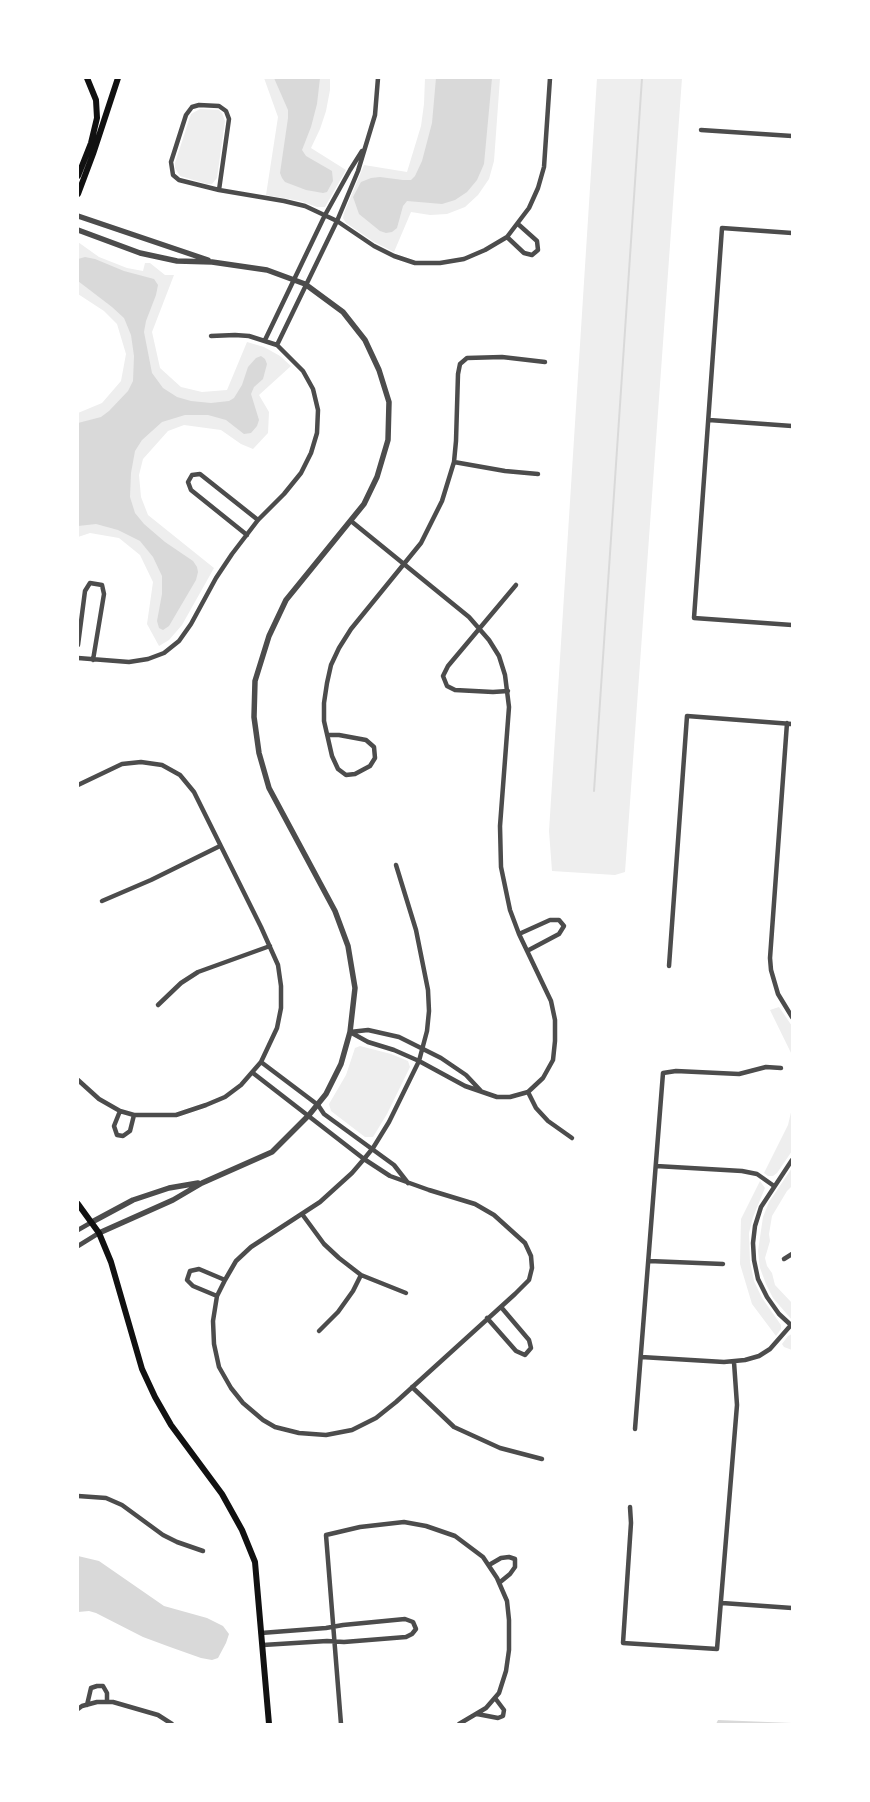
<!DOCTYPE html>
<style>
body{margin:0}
#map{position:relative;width:870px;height:1802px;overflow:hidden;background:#fff;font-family:"Noto Serif",serif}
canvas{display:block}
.frame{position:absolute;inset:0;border:79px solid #fff;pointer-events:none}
</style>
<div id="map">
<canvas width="870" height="1802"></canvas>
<div class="frame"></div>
</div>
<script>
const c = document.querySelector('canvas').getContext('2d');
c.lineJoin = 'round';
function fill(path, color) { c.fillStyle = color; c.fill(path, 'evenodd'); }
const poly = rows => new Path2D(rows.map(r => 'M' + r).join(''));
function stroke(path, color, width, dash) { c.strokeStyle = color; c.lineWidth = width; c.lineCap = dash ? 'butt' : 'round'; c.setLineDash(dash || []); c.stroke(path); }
const green = poly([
 [264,78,330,78,330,90,326,111,320,129,311,148,346,170,325,207,317,207,300,201,266,195,278,117],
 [425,78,500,78,494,161,489,179,478,195,465,207,447,214,430,215,411,212,394,252,374,242,346,223,343,218,344,213,364,165,407,172,421,126,424,104],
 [597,78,682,78,625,872,615,875,552,871,549,831],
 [200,109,219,110,222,113,225,121,217,178,212,184,207,184,180,176,175,168,175,163,191,114],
 [78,242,99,257,127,268,143,271,145,263,150,263,165,275,174,275,152,332,160,368,181,387,202,392,227,390,247,342,264,347,280,356,291,366,259,395,269,412,268,433,253,449,241,444,221,430,184,425,168,431,143,459,139,475,141,497,148,515,214,568,182,625,169,640,159,646,147,624,153,582,140,555,119,538,90,533,78,537,78,413,102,403,121,381,126,354,117,324,104,311,78,294],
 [779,1007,792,1026,792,1055,770,1010],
 [360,1046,391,1054,408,1061,410,1067,387,1114,373,1137,365,1137,331,1111,329,1104,346,1075,355,1048],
 [792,1108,792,1151,777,1173,773,1176,768,1176,764,1173,788,1125],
 [792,1168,792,1186,787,1191,772,1216,769,1234,770,1241,765,1258,767,1266,772,1273,775,1285,792,1303,792,1320,773,1298,766,1284,760,1268,758,1251,763,1217,769,1202],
 [760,1181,765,1188,753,1217,749,1233,750,1262,754,1281,762,1298,781,1325,781,1329,776,1336,752,1304,740,1264,741,1219],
 [792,1334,792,1350,784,1347,782,1344,788,1336]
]);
const water = poly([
 [274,78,320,78,317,104,311,127,302,150,306,156,332,171,333,181,327,192,323,193,306,190,285,182,282,178,280,173,288,118,288,110],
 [436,78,492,78,484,164,477,180,467,192,455,200,442,204,407,201,403,206,397,228,392,232,386,233,380,231,359,214,353,197,361,182,371,178,380,177,403,180,411,180,415,176,422,161,432,123],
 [85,257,95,259,124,271,154,279,158,285,156,295,146,321,144,332,152,373,163,388,177,397,191,401,211,403,229,401,234,398,242,385,248,367,256,358,261,356,265,359,267,364,263,379,254,387,251,394,259,420,257,426,251,433,244,434,226,420,208,415,185,415,162,422,142,440,135,451,131,473,130,497,135,513,144,524,165,542,193,561,197,567,198,572,196,580,169,626,163,630,159,628,157,621,162,594,162,576,153,557,140,541,118,530,96,524,78,526,78,423,101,417,109,411,128,391,133,381,134,356,131,335,124,318,112,307,78,281,78,259],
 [78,1556,99,1561,164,1606,207,1618,223,1626,229,1634,226,1643,218,1658,212,1660,201,1658,170,1647,143,1637,96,1613,89,1611,78,1612],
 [718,1720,792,1723,792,1724,716,1724]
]);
const stream = poly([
 [594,791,642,78]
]);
const minor = poly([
 [701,130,792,136],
 [219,190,229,119,226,111,219,106,199,105,192,107,186,115,171,162,173,175,179,180,219,190,284,201,305,206,337,221,374,246,394,256,415,263,440,263,464,259,485,250,507,237,529,208,538,188,544,167,550,78],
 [792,233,722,228,694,618,792,625],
 [507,237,524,253,532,255,538,250,537,241,518,224],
 [265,340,325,215,350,170,362,151],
 [277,345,337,221,358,171,375,115,378,78],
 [709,420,792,426],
 [454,462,505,471,538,474],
 [247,535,191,490,188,482,192,475,200,474,258,520],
 [78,645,85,591,90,583,102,585,104,594,93,660],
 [78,658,129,662,148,659,164,653,179,641,191,624,216,578,232,554,258,520,284,494,301,473,311,453,317,433,318,410,313,389,303,371,277,345,249,336,235,335,211,336],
 [508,691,493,692,455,690,447,686,443,676,448,666,516,585],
 [787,723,770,958,771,970,778,994,792,1017],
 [328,735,339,735,366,740,374,747,375,758,370,766,355,774,346,775,338,769,332,756,324,721,324,703,327,683,331,665,339,648,351,629,421,543,442,501,454,462,456,441,458,374,460,364,467,358,502,357,545,362],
 [78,785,122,764,141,762,162,765,180,775,194,792,261,927,278,965,281,986,281,1008,277,1028,261,1062,241,1085,225,1097,206,1105,176,1115,134,1115,120,1111,99,1099,78,1080],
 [102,901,151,880,220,846],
 [519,934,550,920,559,920,564,926,559,934,527,951],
 [669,966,687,716,792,724],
 [158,1005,181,983,198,972,270,946],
 [350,1032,368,1042,394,1050,419,1061,465,1086,497,1097,510,1097,528,1092,543,1078,553,1060,555,1041,555,1020,551,1001,519,934,510,910,501,867,500,826,509,707,505,675,499,656,489,640,469,617,351,521],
 [350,1032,368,1030,399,1037,441,1058,466,1075,481,1091],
 [261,1062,318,1105,324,1114,394,1165,408,1183],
 [253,1073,364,1159,390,1176,429,1190,475,1204,494,1215,525,1243,531,1256,532,1268,529,1280,515,1294,396,1402,376,1418,352,1430,326,1435,299,1433,275,1427,263,1420,243,1403,231,1388,219,1367,214,1344,213,1321,217,1296,225,1280,236,1261,251,1247,320,1202,352,1173,364,1159,373,1148,389,1122,419,1061,427,1031,429,1011,428,990,416,930,396,865],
 [528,1092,536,1108,548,1121,572,1138],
 [120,1111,114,1126,117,1135,123,1136,130,1131,134,1115],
 [792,1160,761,1207,755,1226,753,1243,754,1260,758,1279,767,1297,779,1314,792,1326],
 [656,1166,742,1171,757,1174,774,1186],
 [302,1214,324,1244,339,1258,361,1275,406,1293],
 [78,1230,92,1222],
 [78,1246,99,1233],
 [784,1259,792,1254],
 [649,1261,723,1264],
 [217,1296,193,1286,187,1280,190,1271,199,1269,225,1280],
 [487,1318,516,1351,525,1355,531,1348,529,1340,501,1307],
 [319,1331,338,1312,353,1291,361,1275],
 [641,1357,724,1362,745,1360,759,1356,770,1349,791,1325],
 [412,1387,454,1427,500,1448,542,1459],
 [635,1429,663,1073,676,1071,739,1074,766,1067,781,1068],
 [78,1496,106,1498,122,1505,163,1535,177,1542,203,1551],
 [630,1507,631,1523,623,1643,717,1649,737,1405,734,1362],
 [489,1565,501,1558,509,1557,515,1559,515,1567,510,1574,499,1583],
 [722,1603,792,1608],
 [261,1633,326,1628,343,1625,405,1619,413,1622,416,1629,412,1634,406,1637,344,1642,327,1641,263,1645],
 [87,1705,91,1688,97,1686,103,1686,107,1693,107,1702],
 [78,1709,82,1706,97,1702,113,1702,158,1715,172,1724],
 [477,1714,498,1718,503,1716,504,1710,495,1698],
 [341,1724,326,1535,360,1527,404,1522,426,1526,455,1536,483,1557,497,1578,507,1601,509,1620,509,1650,506,1671,499,1693,486,1708,459,1724]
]);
const tertiary = poly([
 [78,216,208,260],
 [78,230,140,253,177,261,212,262,267,270,305,284,343,312,365,340,379,370,389,402,388,440,377,477,364,504,286,600,269,636,255,681,254,717,259,753,269,788,335,911,348,946,355,988,350,1032,341,1064,326,1094,309,1115,272,1152,202,1183,173,1200,99,1233],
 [92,1222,133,1200,169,1188,198,1183]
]);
const secondary = poly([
 [78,176,91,143,97,118,96,100,87,78],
 [78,194,93,154,118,78],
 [78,1204,99,1233,111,1262,142,1369,155,1397,171,1425,222,1494,242,1530,255,1562,269,1724]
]);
fill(green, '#eee');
fill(water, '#d9d9d9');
stroke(stream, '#d9d9d9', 2);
stroke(minor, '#4c4c4c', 4.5);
stroke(tertiary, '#4c4c4c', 5.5);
stroke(secondary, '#111', 6);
</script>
